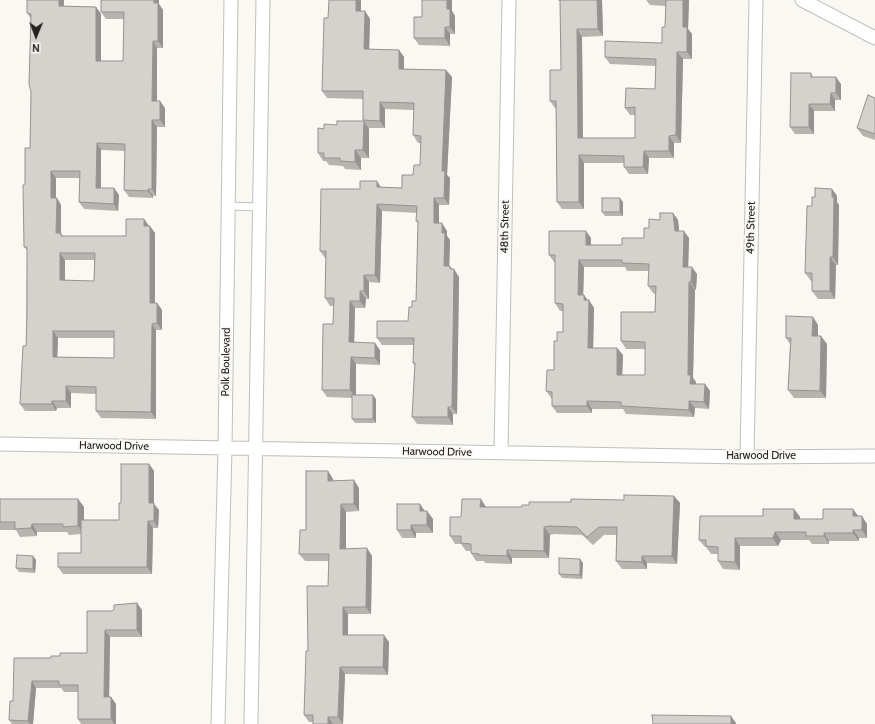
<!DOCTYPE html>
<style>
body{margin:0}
#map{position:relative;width:875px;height:724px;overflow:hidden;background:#faf8f3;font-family:Cabin,sans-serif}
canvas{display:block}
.north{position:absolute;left:16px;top:16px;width:40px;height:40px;-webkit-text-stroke:3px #faf8f3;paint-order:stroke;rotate:181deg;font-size:11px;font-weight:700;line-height:16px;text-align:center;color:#242321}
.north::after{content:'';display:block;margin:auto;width:14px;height:18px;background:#242321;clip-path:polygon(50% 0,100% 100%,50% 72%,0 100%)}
</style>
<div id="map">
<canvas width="875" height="724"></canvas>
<div class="north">N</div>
</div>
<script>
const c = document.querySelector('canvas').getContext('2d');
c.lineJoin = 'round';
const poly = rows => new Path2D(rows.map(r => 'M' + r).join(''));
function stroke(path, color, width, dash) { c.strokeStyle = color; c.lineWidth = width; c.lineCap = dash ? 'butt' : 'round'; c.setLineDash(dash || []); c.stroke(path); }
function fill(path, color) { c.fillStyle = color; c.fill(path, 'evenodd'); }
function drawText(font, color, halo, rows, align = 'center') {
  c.font = font + ' Cabin,sans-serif'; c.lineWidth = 4; c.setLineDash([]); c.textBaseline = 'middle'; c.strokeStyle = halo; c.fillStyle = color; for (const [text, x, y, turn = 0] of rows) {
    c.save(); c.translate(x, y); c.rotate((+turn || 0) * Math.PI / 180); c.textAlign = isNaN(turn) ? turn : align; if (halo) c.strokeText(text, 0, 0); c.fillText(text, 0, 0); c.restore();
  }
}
const lane = poly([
 [228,206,260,207]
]);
const street = poly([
 [802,0,875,38],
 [0,444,747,457,875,456],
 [501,453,509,0],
 [747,457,756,0],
 [218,724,225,448,231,0],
 [251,724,263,0]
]);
const wall = poly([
 [27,0,64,0,64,6,96,7,101,14,101,61,123,61,124,19,106,19,101,12,101,0,159,0,159,4,163,10,163,48,157,48,157,101,165,108,165,127,157,127,156,196,153,196,153,198,129,197,124,190,125,151,101,150,101,188,114,188,119,195,118,211,84,209,79,202,80,178,56,178,56,198,57,198,61,205,61,233,63,236,126,236,144,219,149,226,155,233,155,303,157,303,162,310,162,330,156,330,156,419,101,418,96,411,96,394,71,393,71,408,57,408,56,411,25,411,20,404,26,346,27,250,24,247,25,184,30,148,31,92,31,19,27,13],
 [65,260,94,260,94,281,65,280],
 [58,338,114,338,114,358,57,357],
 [329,0,361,0,361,11,365,11,370,19,369,49,399,50,404,57,404,69,446,70,452,77,447,175,450,178,449,205,439,205,439,223,447,231,447,236,450,240,449,266,459,277,457,414,453,414,453,425,417,424,412,417,415,366,413,363,414,345,382,345,377,338,408,321,412,307,416,301,418,223,416,221,417,213,382,211,380,283,369,282,369,299,366,299,365,308,355,308,354,343,380,350,380,365,356,364,356,395,376,399,376,423,355,423,352,419,352,398,327,397,322,390,333,324,334,306,330,306,325,298,326,258,325,258,320,251,360,189,381,187,402,188,413,175,420,165,421,143,418,143,413,135,414,110,385,109,385,128,368,128,369,129,369,158,361,158,361,170,345,169,343,166,329,165,326,161,323,161,318,153,324,129,337,125,363,121,363,99,327,98,322,91,328,18],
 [558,0,602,0,603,36,582,37,583,138,635,138,635,115,630,115,625,108,655,89,656,66,610,64,605,57,662,43,665,27,666,6,650,5,646,0,689,0,688,29,692,34,692,59,683,59,681,143,674,143,674,158,649,158,648,174,629,174,624,167,624,163,584,163,584,209,562,209,557,202,556,108,555,108,550,101,561,70,560,1,559,1],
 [452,11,455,16,455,34,450,34,450,46,419,45,414,38,422,17],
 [811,73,813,77,841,84,841,100,835,100,835,111,814,111,814,134,795,134,790,127],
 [875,98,875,140,863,136,857,128],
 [832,189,837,196,837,202,839,205,838,265,836,265,835,299,818,299,812,291,812,281,811,281,805,273,812,206,815,197],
 [623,202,623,216,605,216,602,212],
 [673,213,678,220,679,231,689,238,688,267,697,274,696,290,695,290,693,378,696,382,696,384,705,384,710,391,709,409,695,408,694,417,626,414,623,409,592,409,592,413,557,413,552,406,552,399,546,391,554,370,557,341,563,332,563,311,560,311,555,303,555,262,554,262,549,255,591,238,591,245,622,245,644,238,649,228,660,220],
 [584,267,625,267,627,271,649,271,648,286,653,293,655,294,655,312,621,341,626,349,645,349,645,375,622,375,623,355,617,348,593,348,594,308,584,295,583,295],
 [813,317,818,325,818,336,827,344,826,398,794,398,788,390,790,344,786,338],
 [149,464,154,471,154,504,159,510,158,528,153,528,152,574,63,574,58,567,81,553,81,534,69,535,67,532,37,532,37,536,20,537,16,530,0,530,0,499,78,499,84,507,84,520,119,520,121,503],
 [328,471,333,479,333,481,359,488,359,511,346,512,346,549,372,556,371,614,348,614,348,635,389,642,388,675,345,674,343,724,313,724,313,722,309,722,304,715,308,651,328,586,329,561,305,561,299,554,306,530],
 [674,496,680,503,677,564,647,563,647,569,622,569,616,561,616,535,604,535,593,545,582,535,554,534,550,535,549,558,512,558,512,564,485,563,484,561,476,561,471,553,471,551,466,551,461,544,455,544,450,536,461,517,486,507,522,507,529,505,622,500],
 [420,504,425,511,433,519,433,533,416,533,416,538,402,538,397,530],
 [794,509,800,517,800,519,823,519,858,516,867,524,867,538,859,538,859,541,829,541,829,544,812,544,809,540,781,540,778,546,740,546,740,570,723,569,718,561,718,554,711,554,706,547,705,547,699,540,763,516],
 [33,556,36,560,35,573,19,572,16,568],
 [580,559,583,563,582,579,562,578,559,574],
 [137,603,142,610,142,637,110,637,109,697,111,697,116,704,116,724,81,724,78,719,78,692,64,692,61,688,36,688,33,724,12,724,9,720,13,701,51,658,60,656,87,653,112,611]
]);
const shadedWall = poly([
 [59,0,64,0,63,13,59,6],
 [154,0,159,0,159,4,163,10,163,48,158,41],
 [356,0,361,0,361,19,356,11],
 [447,0,452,0,452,11,455,16,455,34,450,27,447,9],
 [597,0,602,0,603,36,598,29],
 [683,0,689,0,688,29,692,34,692,59,687,52,683,27],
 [96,7,101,14,101,68,96,61],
 [365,11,370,19,369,56,364,49],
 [445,27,450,34,450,46,445,38],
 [577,29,582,37,583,145,578,138],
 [153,41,157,48,157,108,152,101],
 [399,50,404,57,404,77,399,69],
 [677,52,683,59,681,143,676,135],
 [446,70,452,77,447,175,450,178,449,205,444,198,442,171],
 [836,77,841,84,841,100,836,93],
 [831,93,835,100,835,111,830,104],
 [160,101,165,108,165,127,160,120],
 [380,102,385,109,385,128,380,121],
 [809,104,814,111,814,134,809,127],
 [152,120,157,127,156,196,152,189],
 [364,121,369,129,369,158,363,150],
 [669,136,674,143,674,158,669,151],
 [97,143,101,150,101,195,96,188],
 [355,150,361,158,361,170,355,162],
 [644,151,649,158,648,174,643,167],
 [579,155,584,163,584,209,579,202],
 [51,171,56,178,56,205,51,198],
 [377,181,382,189,377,187],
 [114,188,119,195,118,211,114,204],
 [148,189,153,196,153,198,148,191],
 [832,189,837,196,837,202,839,205,838,265,833,257],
 [57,198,61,205,61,240,56,233],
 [434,198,439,205,439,230,434,223],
 [620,198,623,202,623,216,620,212],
 [377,204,382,211,380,283,375,275],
 [673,213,678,220,680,238,675,231],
 [144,219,149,226,144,226],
 [442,223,447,231,447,236,450,240,449,274,444,266,442,233],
 [150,226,155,233,155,310,150,303],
 [586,231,591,238,591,252,586,245],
 [684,231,689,238,688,274,683,267],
 [60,253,65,260,65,287,60,280],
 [830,257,836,265,835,299,830,291],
 [579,260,584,267,583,303,578,295],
 [450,266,454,273,454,269,459,277,457,414,452,407],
 [692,267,697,274,696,290,691,282],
 [364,275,369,282,369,299,364,291],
 [689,282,695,290,693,378,696,382,695,391,690,384,688,375],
 [360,291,366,299,365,308,360,301],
 [584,295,589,302,589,300,594,308,593,355,588,348],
 [350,301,355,308,354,350,349,342],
 [157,303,162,310,162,330,157,323],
 [813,317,818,325,818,344,812,336],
 [152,324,156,330,156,419,151,412],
 [53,331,58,338,57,364,53,357],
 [821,336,827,344,826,398,820,391],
 [375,343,380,350,380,365,375,358],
 [617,348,623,355,622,382,617,375],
 [351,357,356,364,356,398,350,390],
 [705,384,710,391,709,409,704,402],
 [66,386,71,393,71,408,66,401],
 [373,395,376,399,376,423,373,419],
 [52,401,57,408,56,411,52,404],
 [587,401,592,409,592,413,587,406],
 [689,401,695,408,694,417,689,410],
 [448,407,453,414,453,425,448,417],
 [149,464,154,471,154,504,159,510,158,528,154,521,149,503],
 [328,471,333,479,333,488,328,481],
 [354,480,359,488,359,511,354,504],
 [674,496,680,503,677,564,672,556],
 [78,499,84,507,84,534,78,526],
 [481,499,486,507,480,507],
 [341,504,346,512,346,557,340,549],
 [420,504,425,512,420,511],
 [794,509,800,517,800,527,794,519],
 [853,509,859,517,853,516],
 [427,511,433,519,433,533,427,525],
 [862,516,867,524,867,538,862,530],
 [148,521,153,528,152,574,147,567],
 [32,524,37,532,37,536,31,528],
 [411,525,416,533,416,538,411,530],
 [544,527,550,535,549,558,544,551],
 [853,530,859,538,859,541,853,533],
 [775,532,781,540,778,546,773,538],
 [824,533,829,541,829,544,824,536],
 [735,538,740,546,740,570,735,562],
 [367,548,372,556,371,614,366,607],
 [507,550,512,558,512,564,507,556],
 [33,556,36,560,35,573,33,569],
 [642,556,647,563,647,569,642,562],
 [580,559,583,563,582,579,580,575],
 [137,603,142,610,142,637,137,630],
 [343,607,348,614,348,642,343,635],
 [105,630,110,637,109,704,104,697],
 [384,635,389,642,388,675,383,667],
 [340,667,345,674,343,724,338,717],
 [32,681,36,688,33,724,30,724,28,721],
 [111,697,116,704,116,724,114,724,111,719],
 [731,716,736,723,736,724,731,724],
 [328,717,333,724,328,724]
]);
const building = poly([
 [27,0,59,0,59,6,96,7,96,61,123,61,124,12,101,12,101,0,154,0,154,3,158,3,158,41,153,41,152,101,160,101,160,120,152,120,152,189,148,189,148,191,124,190,125,144,97,143,96,188,114,188,114,204,79,202,80,171,51,171,51,198,57,198,56,233,61,233,61,236,126,236,126,219,144,219,144,226,150,226,150,303,157,303,157,323,152,324,151,412,96,411,96,387,66,386,66,401,52,401,52,404,20,404,23,346,26,346,27,314,27,247,24,247,23,185,25,184,25,148,30,148,31,92,29,84,31,14,27,13,27,0],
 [60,253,95,253,94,281,60,280,60,253],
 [53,331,114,331,114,358,53,357,53,331],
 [329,0,356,0,356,11,365,11,364,49,399,50,399,69,446,70,442,171,445,171,444,198,434,198,434,223,442,223,442,233,445,233,444,266,450,266,450,269,454,269,452,407,448,407,448,417,412,417,415,363,413,363,414,338,377,338,377,321,408,321,409,307,412,307,412,301,416,301,418,221,416,221,417,206,377,204,375,275,364,275,364,291,360,291,360,301,350,301,349,342,375,343,375,358,351,357,350,390,322,390,323,324,333,324,334,298,325,298,326,251,320,251,321,189,360,189,360,181,377,181,377,187,402,188,402,175,413,175,414,165,420,165,421,136,413,135,414,103,380,102,380,121,363,120,363,91,322,91,324,18,328,18,329,0],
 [422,0,447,0,447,9,450,9,450,27,445,27,445,38,414,38,414,17,422,17,422,0],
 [560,0,597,0,598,29,577,29,578,138,635,138,635,107,625,108,626,88,655,89,656,59,605,57,605,41,662,43,662,27,665,27,666,0,683,0,683,27,687,27,687,52,677,52,676,135,669,136,669,151,644,151,643,167,624,167,624,156,579,155,579,202,557,202,556,101,550,101,550,70,561,70,560,0],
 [791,73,811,73,811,77,836,77,836,93,831,93,830,104,809,104,809,127,790,127,791,73],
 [868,95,875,98,875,134,857,128,868,95],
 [337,121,364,121,363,150,355,150,355,162,340,161,340,158,324,158,324,153,318,153,318,128,324,129,324,124,337,125,337,121],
 [815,188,832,189,832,197,834,197,833,257,830,257,830,291,812,291,812,273,805,273,807,206,812,206,812,197,815,197,815,188],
 [602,198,620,198,620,212,602,212,602,198],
 [660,213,673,213,675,231,684,231,683,267,692,267,691,282,689,282,688,375,691,375,690,384,705,384,704,402,689,401,689,410,621,406,621,402,587,401,587,406,552,406,552,392,546,391,547,370,554,370,554,341,557,341,557,332,563,332,563,304,555,303,555,255,549,255,549,231,586,231,586,245,622,245,622,238,644,238,644,228,649,228,649,219,660,220,660,213],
 [579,260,622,260,622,263,649,264,648,286,656,286,655,312,621,312,621,341,645,342,645,375,617,375,617,348,588,348,589,300,584,300,584,295,578,295,579,260],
 [786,316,813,317,812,336,821,336,820,391,788,390,791,338,786,338,786,316],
 [352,395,373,395,373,419,352,419,352,395],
 [121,464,149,464,149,503,154,503,154,521,148,521,147,567,58,567,58,553,81,553,81,520,119,520,119,503,121,503,121,464],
 [306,471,328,471,328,481,354,480,354,504,341,504,340,549,367,548,366,607,343,607,343,635,384,635,383,667,340,667,338,717,328,717,328,724,313,724,313,715,304,715,306,651,308,651,307,586,328,586,329,554,299,554,300,530,306,530,306,471],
 [624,495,674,496,672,556,642,556,642,562,616,561,617,527,599,527,587,537,577,527,549,526,544,527,544,551,507,550,507,556,479,555,479,554,471,553,471,544,461,543,461,536,450,536,450,517,461,517,462,499,481,499,480,507,522,507,522,505,529,505,529,502,571,502,571,499,624,500,624,495],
 [0,499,78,499,78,526,63,527,63,524,32,524,31,528,15,529,15,522,0,522,0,499],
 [397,504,420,504,420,511,427,511,427,525,411,525,411,530,397,530,397,504],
 [763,509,794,509,794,519,823,519,823,509,853,509,853,516,862,516,862,530,853,530,853,533,824,533,824,536,806,536,806,532,775,532,773,538,735,538,735,562,718,561,718,547,706,546,706,540,699,540,700,516,763,516,763,509],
 [17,555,33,556,33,569,16,568,17,555],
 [559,558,580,559,580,575,559,574,559,558],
 [137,603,137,630,105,630,104,697,111,697,111,719,78,719,78,685,59,685,59,681,32,681,28,721,9,720,10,701,13,701,14,658,51,658,51,656,60,656,60,653,87,653,87,611,112,611,114,609,114,605,137,603],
 [652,715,731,716,731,724,653,724,652,715]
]);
const streetNames = [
 ["48th Street",505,227,-89],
 ["49th Street",751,228,-89],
 ["Polk Boulevard",226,362,-89],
 ["Harwood Drive",114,446,1],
 ["Harwood Drive",437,452,1],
 ["Harwood Drive",761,456]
];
stroke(lane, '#c0bfba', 9);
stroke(street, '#c0bfba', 15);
stroke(lane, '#fff', 7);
stroke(street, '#fff', 13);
fill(wall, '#b7b4b0');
fill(shadedWall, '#959290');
fill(building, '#d5d1cd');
stroke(building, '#959290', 1);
drawText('11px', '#242321', '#faf8f3', streetNames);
</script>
